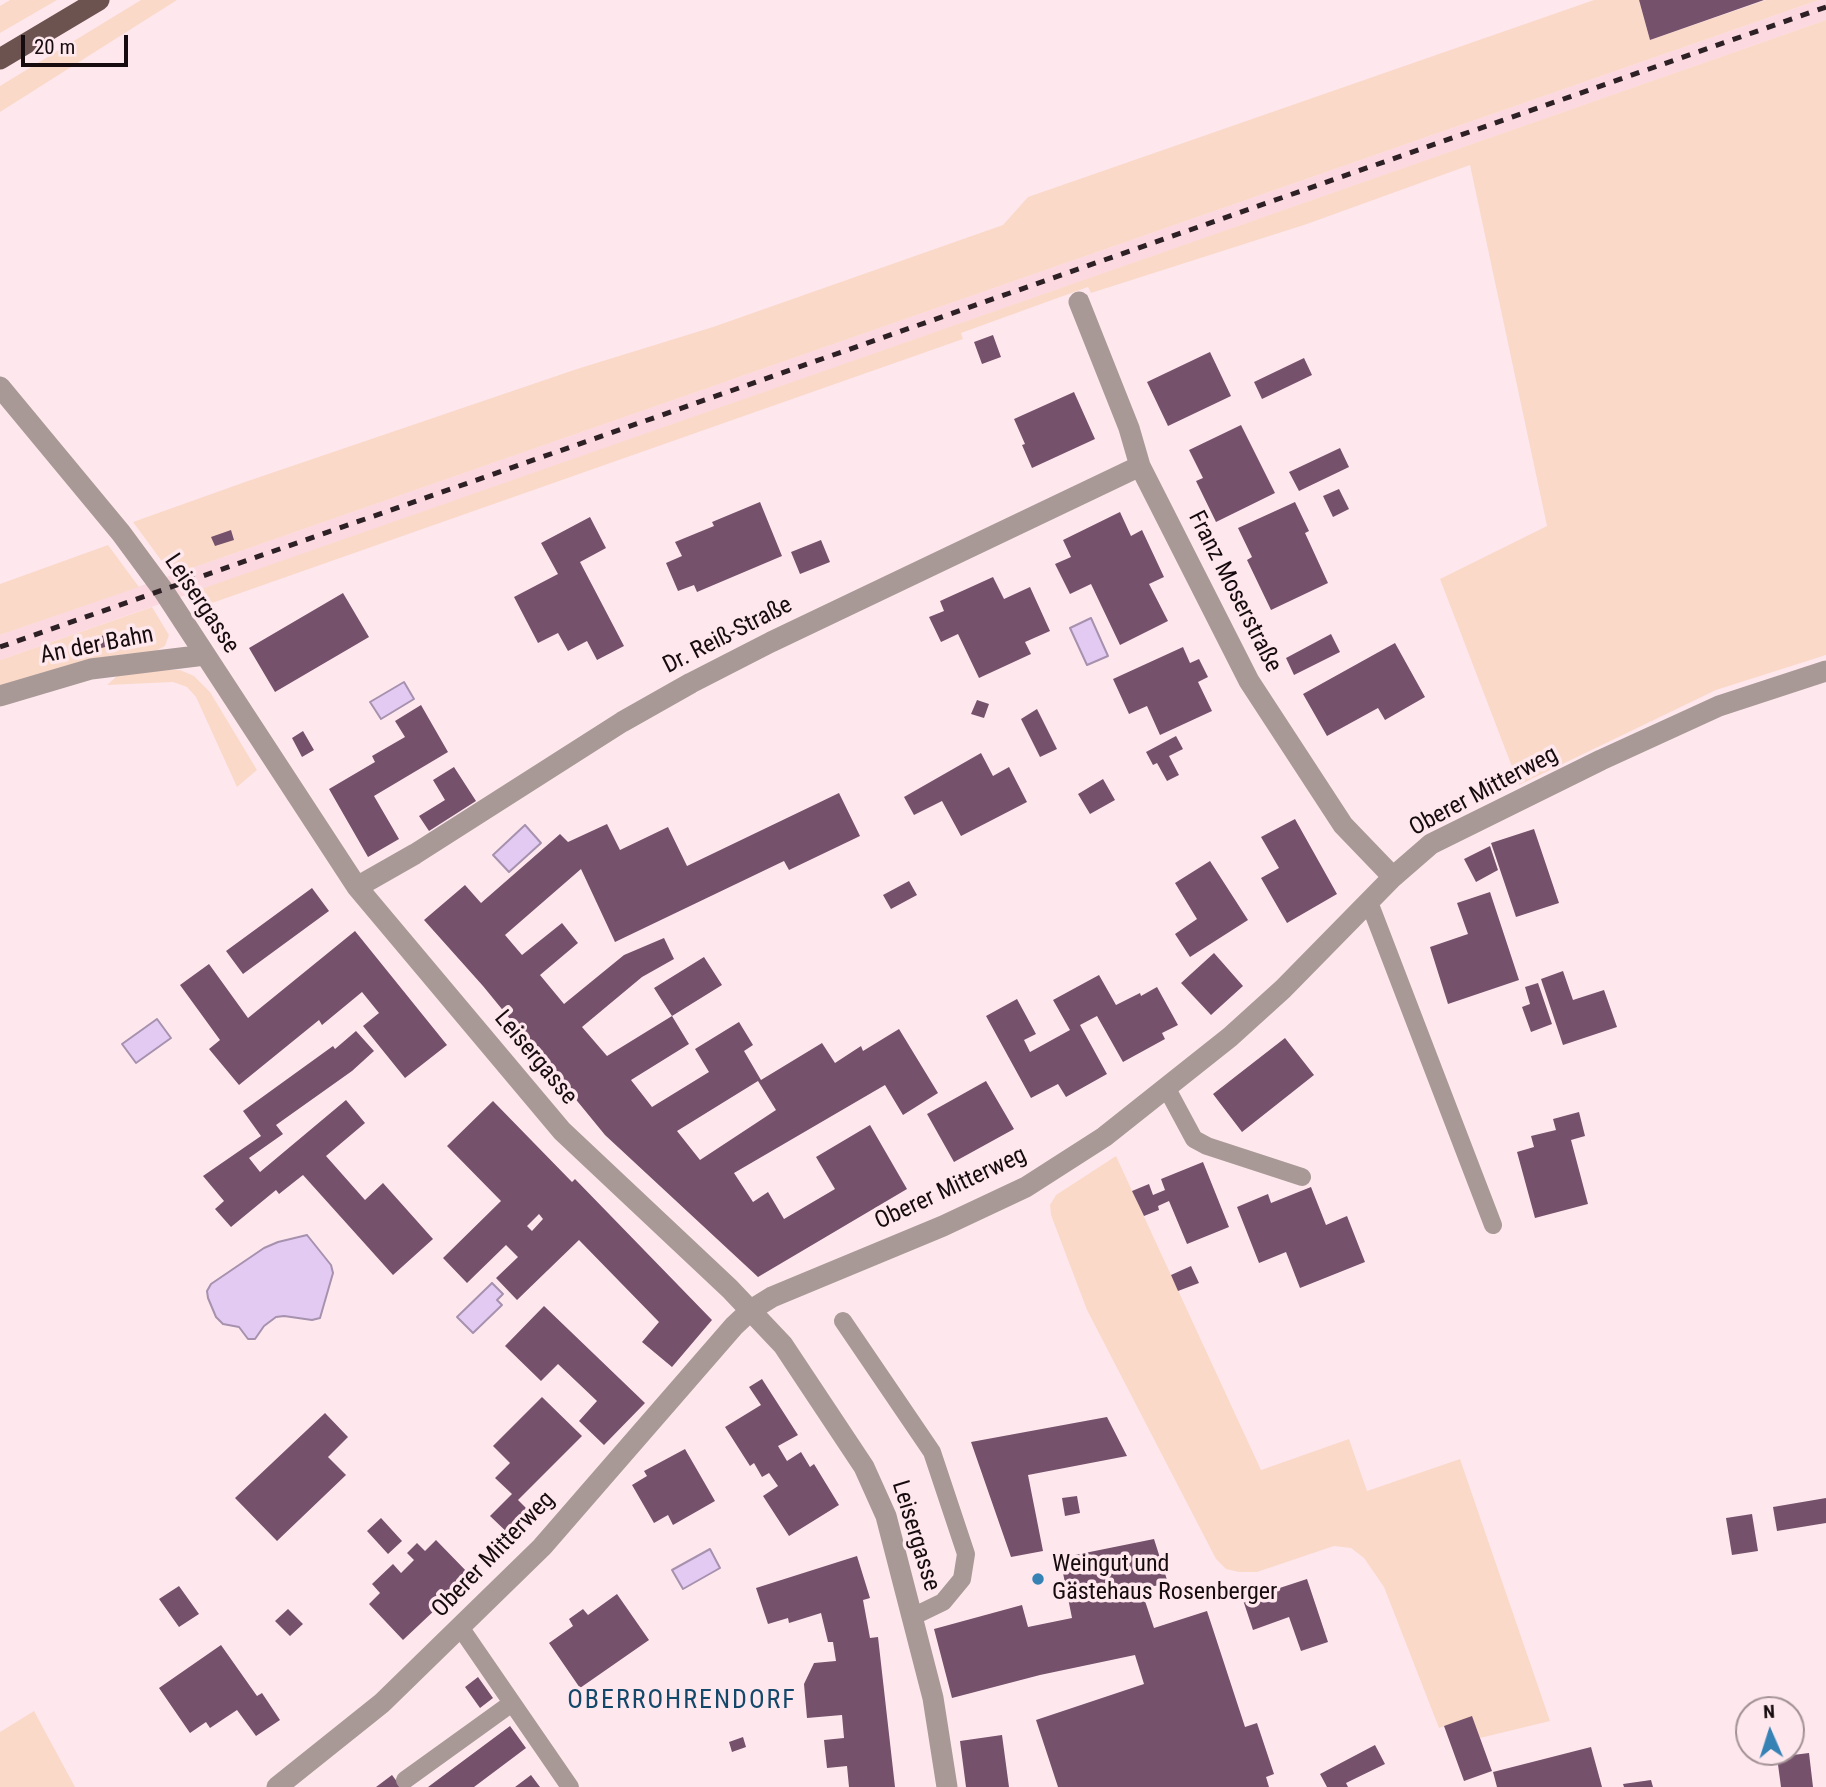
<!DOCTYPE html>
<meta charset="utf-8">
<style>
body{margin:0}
#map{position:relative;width:1826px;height:1787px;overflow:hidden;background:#fee8ee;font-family:"Roboto Condensed",sans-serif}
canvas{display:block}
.north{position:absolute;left:1735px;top:1696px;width:70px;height:70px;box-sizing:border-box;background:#fee8ee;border:2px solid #a19094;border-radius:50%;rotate:357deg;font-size:19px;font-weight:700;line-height:28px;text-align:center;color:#160b0e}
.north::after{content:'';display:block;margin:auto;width:24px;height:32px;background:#3782b5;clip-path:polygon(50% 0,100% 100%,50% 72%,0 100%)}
.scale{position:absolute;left:21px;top:35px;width:107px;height:32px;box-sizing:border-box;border:4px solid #160b0e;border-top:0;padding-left:9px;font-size:21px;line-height:24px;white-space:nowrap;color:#160b0e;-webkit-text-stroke:5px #fee8ee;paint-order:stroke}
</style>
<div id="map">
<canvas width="1826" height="1787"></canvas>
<div class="north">N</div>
<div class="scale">20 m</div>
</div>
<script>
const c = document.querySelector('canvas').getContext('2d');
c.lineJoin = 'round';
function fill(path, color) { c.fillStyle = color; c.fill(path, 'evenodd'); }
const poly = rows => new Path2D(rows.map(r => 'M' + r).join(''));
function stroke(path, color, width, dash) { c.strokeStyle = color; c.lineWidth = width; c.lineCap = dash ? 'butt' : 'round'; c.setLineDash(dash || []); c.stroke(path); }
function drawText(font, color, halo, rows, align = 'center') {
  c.font = font + ' "Roboto Condensed",sans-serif'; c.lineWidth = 7; c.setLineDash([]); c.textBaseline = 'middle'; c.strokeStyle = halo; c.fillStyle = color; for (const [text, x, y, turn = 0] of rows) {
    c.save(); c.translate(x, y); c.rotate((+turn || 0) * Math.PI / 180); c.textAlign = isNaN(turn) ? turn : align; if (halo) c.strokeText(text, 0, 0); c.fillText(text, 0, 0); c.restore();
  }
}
const built = poly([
 [1819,0,1826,0,1826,20,0,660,0,635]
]);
const green = poly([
 [10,0,57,0,0,33,0,6],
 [141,0,177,0,0,112,0,86],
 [1594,0,1639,0,1650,40,1766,0,1819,0,172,575,133,522,245,482,577,369,713,327,1003,225,1028,197],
 [1826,20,1826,655,1716,690,1519,785,1440,579,1547,526,1470,165,1307,224,1091,293,1088,287,961,333,963,339,195,609,184,595],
 [108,545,139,587,0,635,0,584],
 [152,607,169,635,165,646,152,653,126,654,94,659,0,688,0,660],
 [158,670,180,670,194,676,210,692,257,770,237,787,196,697,187,687,173,682,107,685,118,675],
 [1116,1156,1261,1470,1349,1439,1367,1491,1460,1459,1550,1721,1480,1738,1472,1717,1439,1728,1384,1587,1364,1558,1351,1548,1334,1546,1257,1572,1239,1572,1226,1569,1216,1559,1087,1310,1051,1215,1050,1205,1056,1195],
 [34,1711,75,1787,0,1787,0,1732]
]);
const water = poly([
 [1091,618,1108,656,1087,665,1070,628,1091,618],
 [404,682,414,699,381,719,370,702,404,682],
 [525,825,541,843,509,872,493,855,525,825],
 [157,1019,171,1038,136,1063,122,1044,157,1019],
 [307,1235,331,1265,333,1273,320,1318,312,1320,284,1316,276,1317,264,1326,255,1339,248,1339,239,1327,223,1324,216,1317,208,1298,207,1291,211,1284,264,1248,278,1242,307,1235],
 [492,1283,503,1294,497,1300,502,1305,473,1333,457,1317,492,1283],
 [710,1549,720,1568,683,1589,672,1570,710,1549]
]);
const building = poly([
 [1639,0,1764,0,1650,40],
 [993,335,1001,357,982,364,974,342],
 [1210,352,1231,396,1168,426,1147,382],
 [1304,358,1312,375,1262,399,1254,382],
 [1074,392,1095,439,1032,468,1022,445,1025,444,1014,419],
 [1241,425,1275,493,1216,522,1196,481,1203,478,1189,450],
 [1340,448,1349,467,1299,491,1289,472],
 [1339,489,1349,509,1333,517,1323,496],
 [760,502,782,556,697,592,694,585,678,591,666,563,682,556,675,542,714,526,712,522],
 [1295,502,1309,531,1305,533,1328,583,1271,610,1247,560,1252,557,1238,528],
 [1120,512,1131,536,1142,530,1164,577,1149,584,1168,621,1120,645,1091,584,1070,594,1055,564,1071,557,1063,540],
 [590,517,606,548,580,562,624,646,597,660,587,641,568,651,558,633,538,643,514,597,558,574,541,543],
 [231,530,234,540,215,546,211,537],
 [821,540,830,562,800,574,791,552],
 [993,577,1004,599,1030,587,1050,631,1025,642,1031,654,979,678,958,634,941,642,929,617,944,611,940,601],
 [343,593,369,637,275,692,249,648],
 [1331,634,1340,652,1294,675,1286,658],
 [105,635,109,646,94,650,91,639],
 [1395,643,1425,697,1385,720,1378,708,1327,736,1303,694],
 [1183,647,1190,663,1199,659,1208,677,1198,682,1212,711,1160,735,1147,706,1129,714,1113,679],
 [977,700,989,704,984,718,971,714],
 [421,705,448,752,374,796,399,839,368,857,329,789,375,762,372,756,405,737,395,721],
 [1037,709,1057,749,1040,757,1021,719],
 [303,731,314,750,302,757,292,738],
 [1176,736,1183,749,1169,756,1179,775,1167,781,1157,763,1153,765,1146,752],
 [981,753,993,776,1009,767,1027,802,961,836,942,801,914,815,904,797],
 [454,767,476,801,429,831,419,816,445,800,433,780],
 [1103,779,1115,800,1090,814,1078,794],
 [839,793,860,836,789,870,784,861,615,942,581,869,505,935,522,955,562,923,578,943,540,975,564,1004,624,955,664,938,674,959,642,977,582,1027,607,1056,672,1016,689,1044,631,1080,652,1107,709,1072,695,1049,739,1022,753,1045,744,1051,761,1080,822,1043,835,1063,861,1046,863,1051,899,1029,938,1093,903,1115,885,1085,734,1173,753,1202,768,1192,784,1219,835,1189,816,1157,870,1125,907,1189,758,1277,605,1135,483,986,424,920,465,885,481,903,560,834,568,842,607,824,620,850,668,827,687,866],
 [758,1081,776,1110,700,1160,677,1131],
 [1295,819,1337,894,1287,923,1261,878,1279,868,1261,837],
 [1534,829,1559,903,1516,917,1491,843],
 [1490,846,1498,870,1476,882,1464,859],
 [1210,861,1248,920,1190,957,1175,934,1197,919,1175,883],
 [909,881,917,895,891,909,883,895],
 [312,888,329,911,243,974,226,951],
 [1490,892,1519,980,1448,1004,1430,947,1468,934,1457,903],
 [355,931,447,1045,405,1078,363,1026,379,1013,362,992,322,1025,319,1020,239,1085,209,1049,220,1040,180,985,209,964,248,1018],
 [1214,953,1243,986,1211,1015,1181,983],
 [704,957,722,985,672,1016,654,988],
 [1563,971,1573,1000,1604,990,1617,1027,1563,1045,1541,979],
 [1099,975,1116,1005,1140,993,1141,996,1157,987,1178,1025,1162,1033,1165,1039,1123,1062,1097,1016,1080,1025,1107,1074,1066,1097,1058,1084,1031,1098,986,1016,1017,999,1036,1034,1024,1040,1030,1052,1070,1030,1053,1000],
 [1538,983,1552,1024,1531,1032,1522,1007,1530,1004,1525,987],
 [356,1031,374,1051,352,1071,276,1125,283,1134,249,1158,260,1172,346,1100,365,1123,326,1156,365,1200,383,1183,433,1239,393,1275,303,1175,279,1194,276,1190,231,1227,215,1209,224,1201,203,1176,261,1136,243,1111,333,1046,335,1049],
 [1285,1038,1314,1075,1242,1132,1213,1094],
 [986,1081,1014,1129,954,1162,927,1114],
 [493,1101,572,1182,575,1179,712,1320,672,1367,642,1342,659,1322,579,1240,517,1300,496,1278,518,1257,506,1245,467,1283,443,1258,501,1201,447,1146],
 [539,1214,543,1219,532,1231,527,1226],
 [1579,1112,1585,1136,1571,1140,1588,1204,1535,1218,1517,1152,1534,1147,1531,1136,1556,1130,1553,1119],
 [1203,1162,1229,1227,1187,1244,1169,1201,1158,1206,1159,1210,1144,1216,1132,1191,1149,1184,1153,1195,1165,1190,1161,1179],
 [1311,1187,1326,1225,1347,1216,1365,1262,1300,1288,1286,1252,1259,1263,1237,1207,1268,1194,1271,1203],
 [1191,1266,1199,1283,1178,1291,1171,1275],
 [544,1306,645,1403,604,1445,579,1421,597,1401,558,1364,541,1381,505,1346],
 [762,1379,798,1435,778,1446,787,1461,801,1452,810,1467,814,1464,839,1505,789,1536,763,1496,778,1486,769,1473,762,1477,754,1463,750,1466,725,1427,761,1405,749,1387],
 [542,1397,582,1436,518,1500,535,1517,513,1538,490,1516,512,1494,495,1478,510,1463,493,1446],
 [325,1413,348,1437,328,1457,346,1475,277,1541,235,1498],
 [1107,1417,1127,1456,1028,1475,1043,1551,1011,1557,971,1442],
 [685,1449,715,1501,673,1525,668,1515,654,1523,632,1485,647,1476,644,1471],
 [1077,1496,1080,1513,1065,1516,1062,1498],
 [1826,1498,1826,1523,1777,1531,1773,1507],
 [1752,1514,1758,1551,1732,1555,1726,1518],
 [381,1518,402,1541,388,1554,367,1531],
 [1154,1539,1168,1583,1141,1589,1154,1628,1207,1611,1245,1727,1257,1723,1274,1774,1266,1777,1269,1787,1058,1787,1036,1720,1144,1684,1135,1655,1040,1675,952,1698,934,1629,1022,1605,1028,1627,1072,1618,1060,1558],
 [436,1540,471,1576,403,1640,369,1604,380,1593,372,1584,393,1564,401,1573,414,1560,407,1553,417,1543,425,1551],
 [857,1556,870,1598,863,1600,870,1638,878,1637,895,1787,849,1787,847,1766,827,1768,824,1740,844,1738,842,1715,807,1718,804,1684,814,1663,836,1661,833,1642,828,1642,821,1613,789,1623,788,1618,768,1624,756,1588],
 [1307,1579,1328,1642,1301,1651,1289,1617,1253,1630,1243,1600],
 [179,1586,199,1614,179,1627,159,1599],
 [617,1594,649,1640,580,1688,549,1643,573,1626,569,1619,583,1609,588,1615],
 [288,1609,303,1624,290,1636,275,1621],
 [221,1645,257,1696,262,1693,280,1720,256,1736,237,1710,210,1728,206,1722,190,1733,159,1688],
 [478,1677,493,1698,480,1708,465,1687],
 [1472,1716,1492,1771,1464,1781,1444,1726],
 [510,1726,526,1748,474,1787,428,1787],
 [1002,1735,1009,1787,966,1787,960,1741],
 [743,1737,746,1747,732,1752,729,1742],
 [1375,1745,1385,1764,1346,1783,1348,1787,1327,1787,1320,1774],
 [1591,1747,1602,1787,1497,1787,1493,1772],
 [1809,1753,1813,1787,1781,1787,1777,1757],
 [392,1775,401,1787,376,1787],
 [531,1775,540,1787,515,1787],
 [1651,1780,1653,1787,1624,1787,1623,1784]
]);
const lane = poly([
 [1369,902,1493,1225],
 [1166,1087,1194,1139,1207,1146,1302,1177],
 [843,1321,932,1452,966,1554,962,1579,943,1602,912,1617],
 [460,1627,570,1787],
 [405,1780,512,1703]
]);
const street = poly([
 [1079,302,1129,428,1140,466,1249,681,1343,825,1393,877],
 [0,387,121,533,163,590,357,887,562,1131,730,1289,783,1345,864,1467,886,1516,933,1698,947,1787],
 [0,696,91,669,205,655],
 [357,887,415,854,622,722,691,683,771,642,1140,466],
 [277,1787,382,1703,542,1547,734,1326,751,1310,772,1297,943,1226,1026,1187,1104,1137,1230,1037,1283,989,1393,877,1431,844,1601,760,1719,706,1826,671]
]);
const primary = poly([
 [0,59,99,0]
]);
const rail = poly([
 [0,647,1826,7]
]);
const markers = [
 [1038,1579,7,"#3782b5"]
];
const streetNames = [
 ["Franz Moserstraße",1234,592,63],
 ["Leisergasse",201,604,56],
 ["Dr. Reiß-Straße",728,636,-27],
 ["An der Bahn",97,646,-11],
 ["Oberer Mitterweg",1484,792,-28],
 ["Leisergasse",535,1058,50],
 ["Oberer Mitterweg",951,1189,-25],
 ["Leisergasse",915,1536,73],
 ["Oberer Mitterweg",494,1555,-46]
];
const poiNames = [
 ["Weingut und",1052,1565],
 ["Gästehaus Rosenberger",1052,1593]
];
const neighbourhoodNames = [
 ["OBERROHRENDORF",682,1701]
];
fill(built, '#fcd8e1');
fill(green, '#fad9c9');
fill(water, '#e3caf2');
stroke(water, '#a691ae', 2);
fill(building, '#75516b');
stroke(lane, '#a89997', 18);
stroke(street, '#a89997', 21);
stroke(primary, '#6d5350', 21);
stroke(rail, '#2d2125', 5, [9, 9]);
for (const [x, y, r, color] of markers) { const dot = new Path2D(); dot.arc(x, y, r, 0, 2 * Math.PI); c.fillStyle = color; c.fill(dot); stroke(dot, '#fee8ee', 2.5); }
drawText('24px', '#160b0e', '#fee8ee', streetNames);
drawText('24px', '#160b0e', '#fee8ee', poiNames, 'left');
c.letterSpacing = '2px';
drawText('26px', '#13486b', '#fee8ee', neighbourhoodNames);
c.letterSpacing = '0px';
</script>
